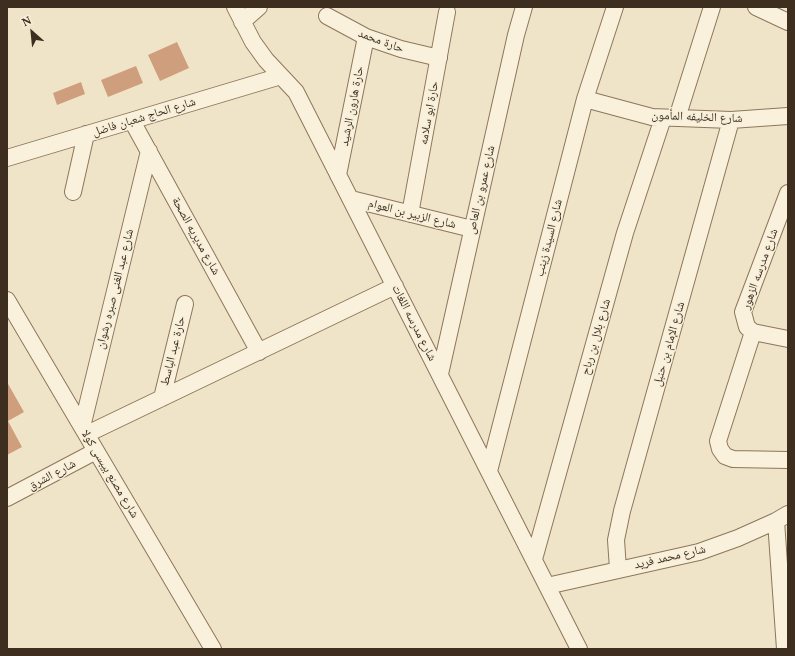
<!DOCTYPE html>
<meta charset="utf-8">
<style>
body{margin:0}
#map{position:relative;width:795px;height:656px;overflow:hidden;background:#f0e4c8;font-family:"Noto Serif",serif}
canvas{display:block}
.frame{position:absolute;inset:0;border:8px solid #3d2e20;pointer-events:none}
.north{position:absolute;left:12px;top:12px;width:40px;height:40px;-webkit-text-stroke:3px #f7eed8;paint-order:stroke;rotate:333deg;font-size:11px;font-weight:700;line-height:16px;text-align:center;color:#3d2e20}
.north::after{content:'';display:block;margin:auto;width:14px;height:18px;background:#3d2e20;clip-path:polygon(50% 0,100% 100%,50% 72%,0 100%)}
</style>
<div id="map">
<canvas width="795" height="656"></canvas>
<div class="frame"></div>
<div class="north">N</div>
</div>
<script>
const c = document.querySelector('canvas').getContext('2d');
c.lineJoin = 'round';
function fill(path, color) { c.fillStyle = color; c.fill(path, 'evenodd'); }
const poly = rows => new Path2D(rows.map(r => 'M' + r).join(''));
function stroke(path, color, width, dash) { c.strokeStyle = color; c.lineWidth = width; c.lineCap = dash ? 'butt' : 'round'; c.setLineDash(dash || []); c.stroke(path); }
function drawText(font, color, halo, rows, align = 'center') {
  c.font = font + ' "Noto Serif","Noto Naskh Arabic",serif'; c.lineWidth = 3; c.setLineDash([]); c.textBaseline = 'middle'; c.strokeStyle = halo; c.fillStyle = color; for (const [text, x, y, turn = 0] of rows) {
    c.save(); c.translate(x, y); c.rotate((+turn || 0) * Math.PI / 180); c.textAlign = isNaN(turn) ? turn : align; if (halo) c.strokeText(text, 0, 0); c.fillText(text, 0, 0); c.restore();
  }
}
const building = poly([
 [177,42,189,68,160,81,148,55],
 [136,66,143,83,108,97,101,80],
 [81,82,85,94,57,105,53,93],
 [7,382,24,412,8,421,22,447,7,455]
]);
const street = poly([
 [235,7,253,42,266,60,296,92,579,649],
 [756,7,788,22],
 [327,16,366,37,401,49,439,58],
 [242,22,259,7],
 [585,99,652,117,731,120,788,116],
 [677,118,712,7],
 [132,121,259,352],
 [7,158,281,76],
 [338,175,366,37],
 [73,192,86,134],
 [788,193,743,312,747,327,753,332,788,339],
 [351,199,472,229],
 [410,214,447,12],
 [7,300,213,649],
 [753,332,718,441,720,449,725,456,733,459,788,460],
 [440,374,516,35,524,7],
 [162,398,185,304],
 [82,427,149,151],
 [87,434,395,286],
 [489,471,585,99,615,7],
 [7,498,96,451],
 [776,521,785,649],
 [534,559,625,233,663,118],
 [618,569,616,540,622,511,731,120],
 [547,586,699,552,738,538,776,521,788,514]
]);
const streetNames = [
 ["حارة محمد",381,41,20],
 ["حارة هارون الرشيد",352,106,-79],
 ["حارة ابو سلامه",429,113,-80],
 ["شارع الحاج شعبان فاضل",144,117,-17],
 ["شارع الخليفه المأمون",697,117,2],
 ["شارع عمرو بن العاص",481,190,-77],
 ["شارع الزبير بن العوام",412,214,14],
 ["شارع مديريه الصحة",196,236,61],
 ["شارع السيدة زينب",549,238,-76],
 ["شارع مدرسه الزهور",760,269,-70],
 ["شارع عبد الغنى صبره رشوان",115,289,-76],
 ["شارع مدرسه اللغات",414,323,63],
 ["شارع بلال بن رباح",596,337,-74],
 ["شارع الإمام بن حنبل",669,344,-74],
 ["حارة عبد الباسط",173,351,-76],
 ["شارع مصنع بيبسى كولا",110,474,59],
 ["شارع الشرق",52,475,-28],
 ["شارع محمد فريد",670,557,-13]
];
fill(building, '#cf9f7d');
stroke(street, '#8d765c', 18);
stroke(street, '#faf1dc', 16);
drawText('12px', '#3d2e20', '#f7eed8', streetNames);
</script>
